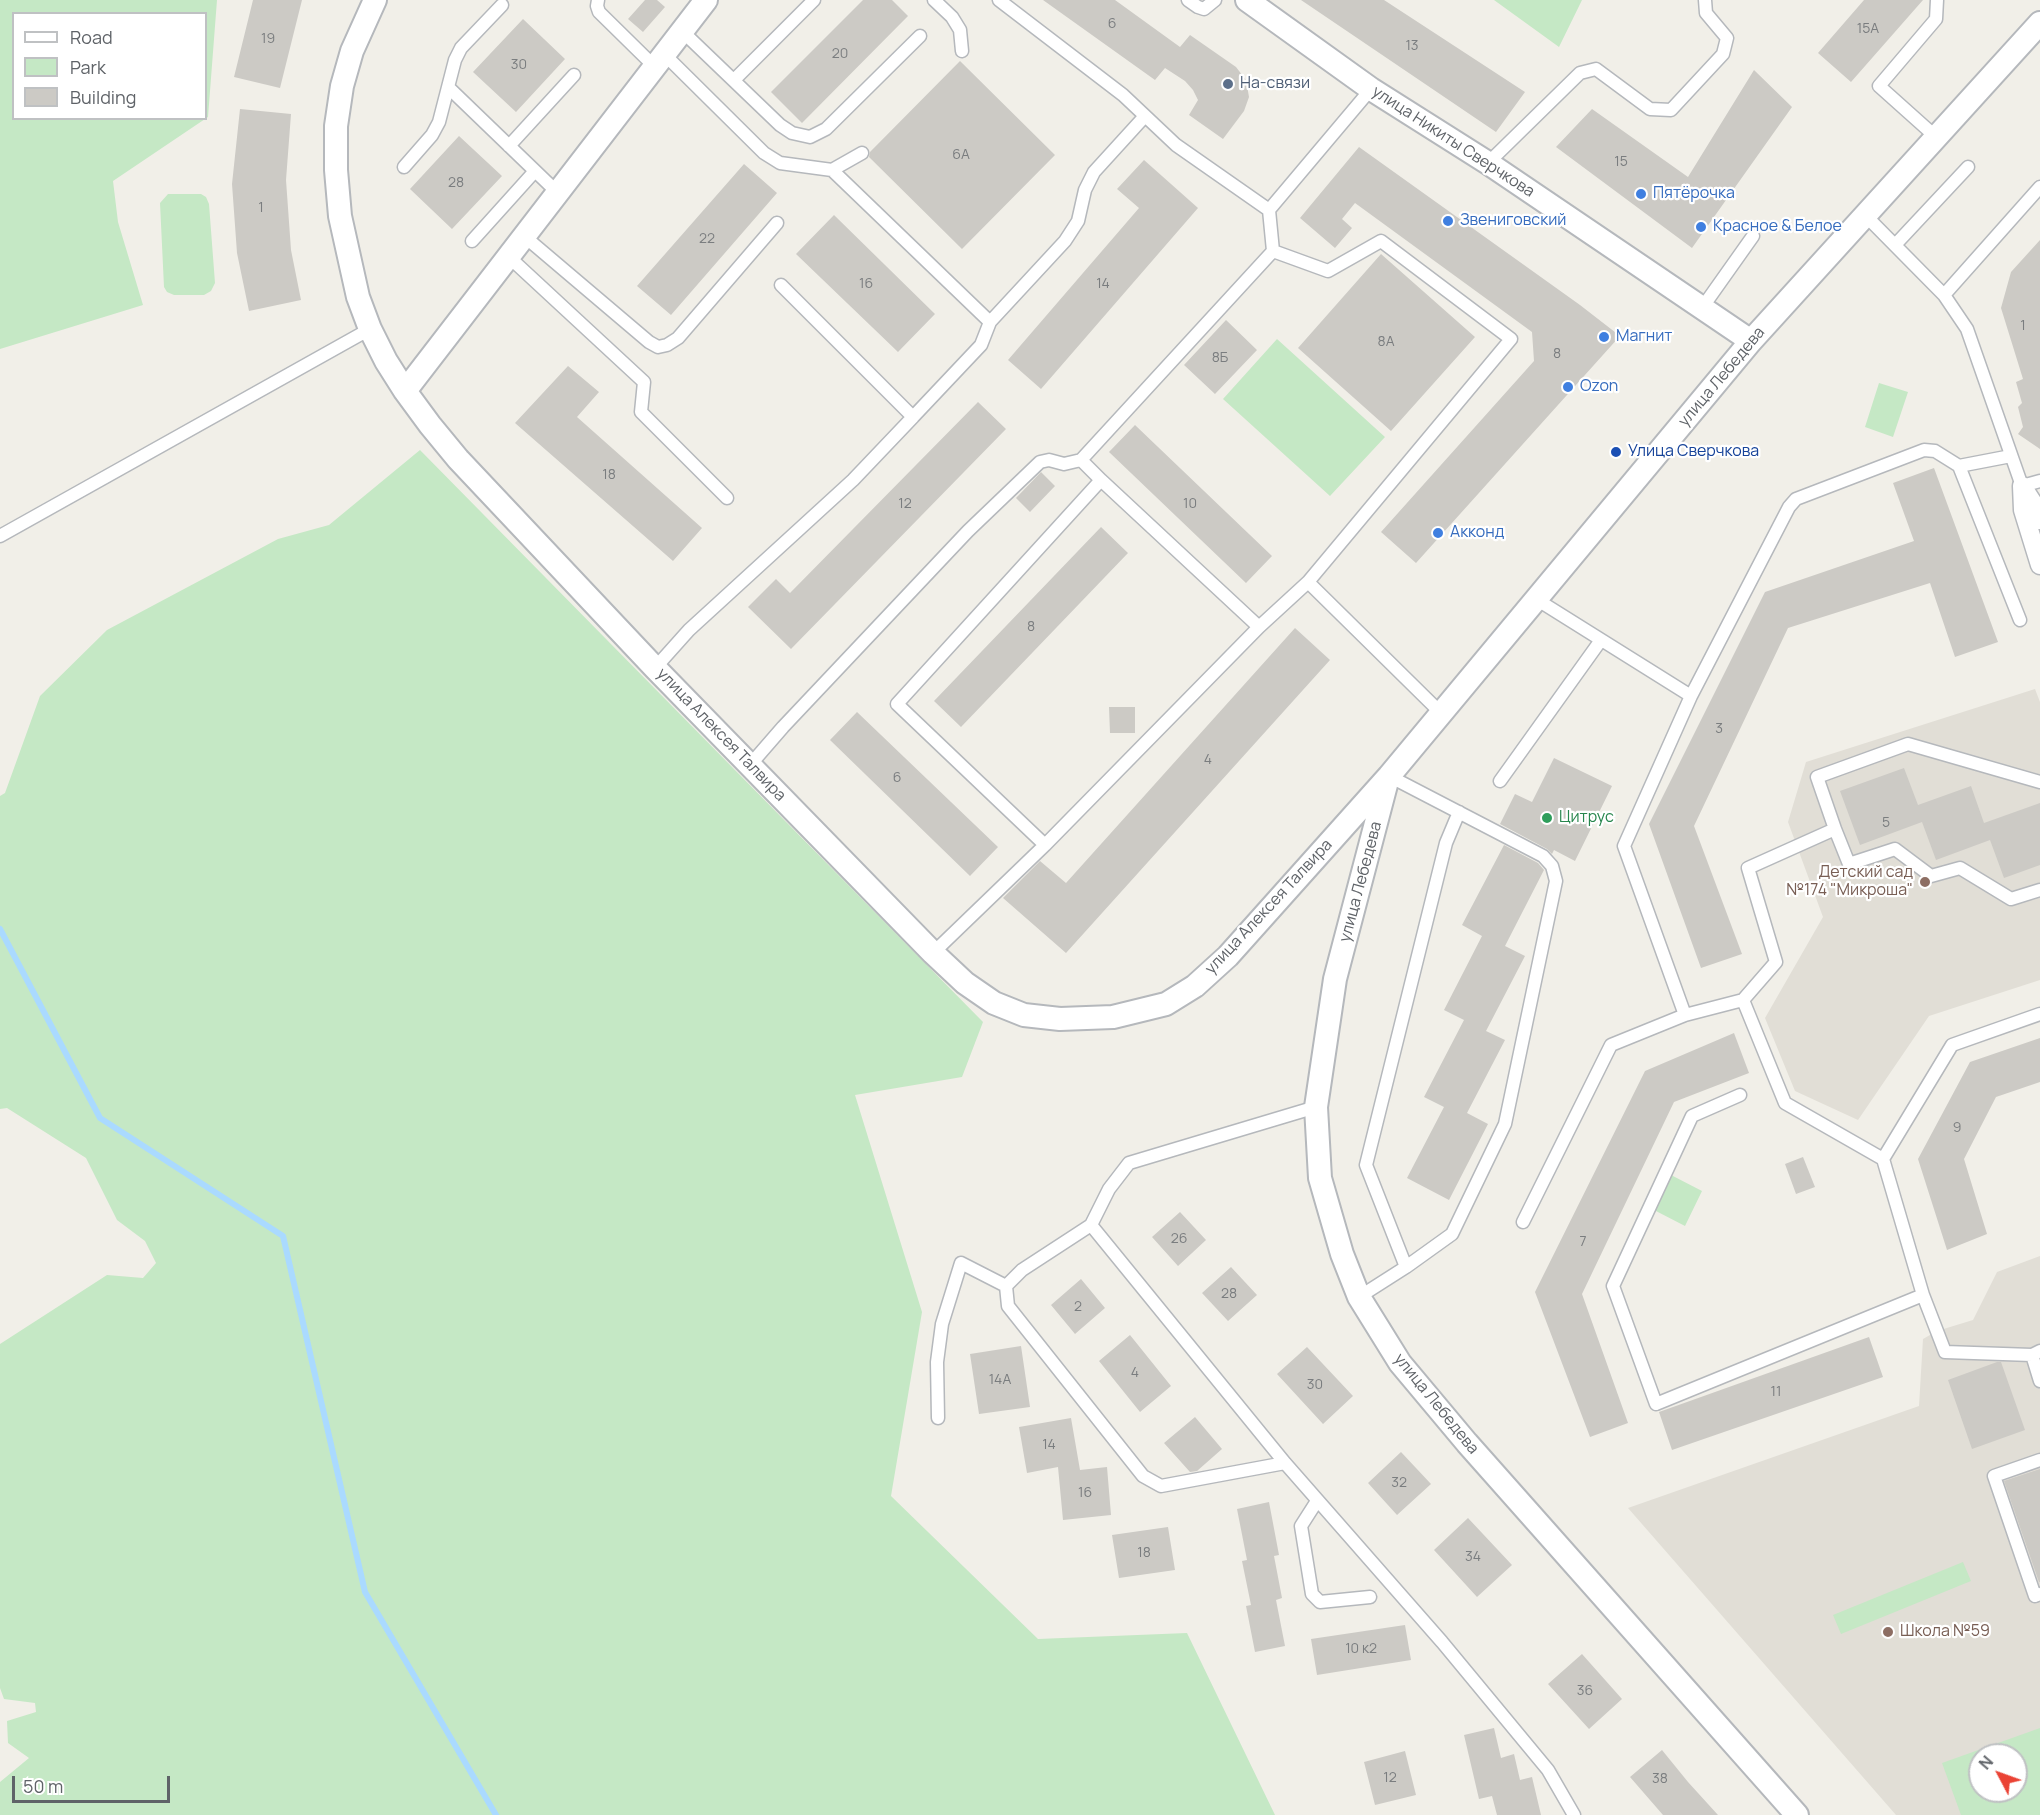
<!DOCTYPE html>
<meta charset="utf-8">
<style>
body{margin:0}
#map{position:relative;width:2040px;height:1815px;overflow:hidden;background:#f1efe8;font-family:Manrope,sans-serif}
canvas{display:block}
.legend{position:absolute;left:12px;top:12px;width:195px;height:108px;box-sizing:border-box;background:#fff;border:2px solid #bfc1c3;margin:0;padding:8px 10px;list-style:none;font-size:18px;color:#5f6368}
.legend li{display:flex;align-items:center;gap:12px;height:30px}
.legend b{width:30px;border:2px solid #bfc1c3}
.north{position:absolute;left:1968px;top:1743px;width:60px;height:60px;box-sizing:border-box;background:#fff;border:2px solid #bfc1c3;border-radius:50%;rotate:311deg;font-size:16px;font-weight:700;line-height:24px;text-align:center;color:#5f6368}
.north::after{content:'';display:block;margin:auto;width:21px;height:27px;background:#ea4335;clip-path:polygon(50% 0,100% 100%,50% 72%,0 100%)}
.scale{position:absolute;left:12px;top:1776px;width:158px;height:27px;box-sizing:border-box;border:3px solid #5f6368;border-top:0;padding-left:8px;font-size:18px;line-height:21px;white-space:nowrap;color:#5f6368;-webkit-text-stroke:4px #fff;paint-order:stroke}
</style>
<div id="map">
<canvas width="2040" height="1815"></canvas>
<ul class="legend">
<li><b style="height:8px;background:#fff"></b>Road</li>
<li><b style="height:16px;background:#c5e8c5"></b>Park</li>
<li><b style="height:16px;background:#cccac5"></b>Building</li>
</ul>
<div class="north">N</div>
<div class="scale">50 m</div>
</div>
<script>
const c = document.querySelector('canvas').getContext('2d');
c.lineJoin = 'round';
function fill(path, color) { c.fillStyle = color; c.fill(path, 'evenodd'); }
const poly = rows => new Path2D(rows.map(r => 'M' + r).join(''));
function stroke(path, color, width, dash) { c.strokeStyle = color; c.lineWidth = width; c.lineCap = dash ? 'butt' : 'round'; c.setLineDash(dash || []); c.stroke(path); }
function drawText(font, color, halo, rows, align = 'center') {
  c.font = font + ' Manrope,sans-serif'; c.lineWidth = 4.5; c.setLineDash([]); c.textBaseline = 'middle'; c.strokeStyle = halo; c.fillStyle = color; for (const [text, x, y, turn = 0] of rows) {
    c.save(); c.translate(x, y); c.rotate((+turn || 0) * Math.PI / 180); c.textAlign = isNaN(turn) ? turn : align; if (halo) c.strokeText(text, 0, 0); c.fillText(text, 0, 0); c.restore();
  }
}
const education = poly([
 [2035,689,2040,702,2040,980,1929,1016,1858,1120,1795,1091,1765,1018,1823,917,1788,822,1806,762],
 [2040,1256,2040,1815,1896,1815,1628,1508,1919,1406,1923,1339,1937,1331,1973,1320,1997,1272],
 [1980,1755,2016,1755,2016,1791,1980,1791]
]);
const green = poly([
 [0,0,217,0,208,117,113,181,118,222,143,305,0,349],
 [14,14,206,14,206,118,14,118],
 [1494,0,1582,0,1559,47],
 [168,194,201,194,206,197,209,204,215,283,211,291,204,295,174,295,167,292,164,287,160,203],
 [1277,339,1385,437,1330,496,1223,399],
 [1879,383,1908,392,1893,437,1865,427],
 [420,450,983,1022,962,1077,855,1095,922,1312,891,1496,1038,1639,1187,1633,1275,1815,0,1815,0,1782,29,1758,8,1743,7,1721,36,1712,35,1703,4,1699,0,1688,0,1344,107,1275,143,1278,156,1263,145,1241,117,1220,86,1158,7,1108,0,1109,0,796,5,793,40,696,107,630,278,539,329,525],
 [1671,1175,1702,1191,1685,1226,1654,1210],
 [1963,1562,1971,1581,1841,1634,1833,1615],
 [2040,1728,2040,1815,1961,1815,1942,1763],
 [1980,1755,2016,1755,2016,1791,1980,1791]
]);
const stream = poly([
 [0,929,100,1118,283,1236,365,1592,496,1815]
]);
const building = poly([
 [253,0,302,0,280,88,234,77],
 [645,0,657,0,665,7,643,32,628,19],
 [863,0,892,0,908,16,802,123,771,92],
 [1043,0,1115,0,1180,47,1190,35,1236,67,1246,80,1249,97,1244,111,1223,139,1189,115,1198,100,1193,90,1185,81,1165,68,1155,80],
 [1301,0,1384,0,1525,92,1496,132],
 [1864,0,1923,0,1851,82,1818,53],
 [523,19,565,59,516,112,473,72],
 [960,61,1055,155,962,249,869,157,870,152],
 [1754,70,1792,107,1692,248,1556,147,1592,109,1688,177],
 [240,109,291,114,286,180,291,250,301,300,249,311,237,253,232,184],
 [459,136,502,176,452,229,410,189],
 [1359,147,1580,305,1620,336,1416,563,1381,532,1534,361,1532,332,1355,203,1342,219,1352,228,1335,248,1300,218],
 [1144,160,1198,208,1041,389,1008,360,1139,208,1117,189],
 [744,164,777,193,671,315,637,286],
 [834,215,935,314,898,352,796,254],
 [2040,240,2040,449,2018,434,2023,427,2018,407,2022,403,2016,382,2023,379,2001,308,2011,272],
 [1381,254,1475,337,1391,431,1298,348],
 [1226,320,1257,350,1215,394,1184,365],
 [568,366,599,392,577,417,702,528,673,561,515,423],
 [978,402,1006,429,791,649,748,607,776,579,790,593],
 [1135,425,1272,556,1246,583,1109,452],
 [1934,468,1998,642,1955,657,1930,583,1788,628,1694,826,1742,954,1701,968,1649,824,1765,592,1914,541,1893,483],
 [1041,472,1055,486,1030,512,1016,498],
 [1101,527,1128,553,961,727,934,701],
 [1295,628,1330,660,1066,953,1003,898,1040,861,1066,883],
 [1109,707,1135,707,1135,733,1110,733],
 [857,712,998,847,970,876,830,740],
 [1554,758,1612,786,1575,861,1554,850,1552,854,1547,849,1500,824,1515,794,1532,802],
 [1904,768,1918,805,1971,786,1984,823,2040,803,2040,865,2004,878,1990,840,1936,860,1922,822,1860,845,1840,791],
 [1504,845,1538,863,1544,870,1505,946,1525,956,1486,1031,1505,1040,1467,1113,1488,1124,1449,1200,1407,1178,1444,1107,1424,1097,1464,1020,1444,1010,1482,936,1462,925],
 [1734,1033,1749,1073,1674,1102,1582,1294,1628,1423,1590,1437,1535,1292,1645,1071],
 [2040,1038,2040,1082,1996,1097,1964,1159,1987,1234,1947,1250,1918,1159,1970,1062],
 [1803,1157,1815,1187,1796,1194,1785,1164],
 [1180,1212,1206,1240,1178,1266,1152,1237],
 [1231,1267,1257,1295,1228,1321,1202,1293],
 [1081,1279,1105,1308,1075,1334,1051,1305],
 [1130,1335,1171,1386,1140,1412,1099,1361],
 [1869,1337,1883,1377,1672,1450,1659,1412],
 [1021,1346,1030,1407,979,1414,970,1354],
 [1307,1347,1353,1396,1323,1424,1277,1374],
 [1997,1362,2001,1362,2025,1430,1972,1449,1948,1380],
 [1195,1417,1222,1449,1197,1471,1190,1472,1164,1443],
 [1071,1418,1080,1470,1107,1467,1111,1515,1063,1520,1058,1467,1027,1473,1019,1427],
 [1401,1452,1431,1484,1397,1515,1368,1483],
 [2040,1469,2040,1582,2039,1582,2004,1481],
 [1269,1502,1279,1555,1274,1556,1282,1598,1276,1600,1285,1646,1255,1652,1246,1606,1251,1605,1242,1561,1247,1560,1237,1509],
 [1468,1518,1512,1565,1477,1597,1434,1550],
 [1168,1527,1175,1570,1119,1578,1112,1535],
 [1405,1625,1411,1660,1317,1675,1311,1639],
 [1582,1654,1622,1699,1589,1729,1548,1684],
 [1494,1728,1501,1758,1514,1754,1520,1780,1532,1777,1541,1815,1497,1815,1492,1796,1479,1799,1464,1735],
 [1662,1750,1688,1782,1718,1815,1663,1815,1630,1777],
 [1405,1751,1416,1795,1375,1805,1364,1762]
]);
const service = poly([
 [598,0,597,6,599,12,655,67],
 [934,0,952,17,960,30,962,51],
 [999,0,1123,95,1176,145,1269,210],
 [1188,0,1198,7,1204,9,1215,0],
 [682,31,780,125,792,133,810,137,826,129,920,36],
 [664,54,764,153,780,163,832,170,990,322,1065,241,1078,221,1085,190,1094,172,1145,116],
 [734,80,814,0],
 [448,87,558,193],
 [1936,137,1879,86,1936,19,1937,0],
 [509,146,574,75],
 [1488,163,1580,73,1596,69,1650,109,1671,110,1723,54,1727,38,1706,13,1705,0],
 [404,167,432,135,439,122,455,60,461,48,502,5],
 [832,170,862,153],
 [1865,215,1944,295,1967,329,2022,486,2040,481],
 [524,236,649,342,658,347,667,345,678,338,777,223],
 [472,241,535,171],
 [1895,245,1968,167],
 [509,257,644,382,641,412,727,498],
 [1944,295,2040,187],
 [1702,308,1753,236],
 [913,417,981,345,990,322],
 [1081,460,1273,251],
 [1959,466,2020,620],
 [0,536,370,329],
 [1308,582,1441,713],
 [1536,599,1691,696,1624,846,1685,1015],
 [655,668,689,630,853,480,913,417,781,285],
 [1691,696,1789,507,1796,499,1924,450,1935,451,1959,466,2011,456],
 [750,765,783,727,968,531,1040,462,1049,460,1064,464,1081,460,1101,480],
 [1500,781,1601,640],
 [2040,782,1908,744,1817,777,1835,829,1849,864,1895,849,1931,876,1960,868,2011,899,2040,890],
 [1045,845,897,704,1101,480,1259,627],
 [933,953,1045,845,1259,627,1308,582,1511,339,1381,241,1328,271,1273,251,1269,210,1371,89],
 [1743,1000,1776,962,1748,868,1835,829],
 [1740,1095,1692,1116,1613,1286,1656,1404,1923,1295,1883,1159,1952,1045,2040,1014],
 [1523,1222,1611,1045,1685,1015,1743,1000,1785,1103,1883,1159],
 [1091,1225,1285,1463,1442,1642,1548,1770,1574,1815],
 [1406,1267,1366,1165,1446,843,1459,812],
 [1923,1295,1945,1352,2032,1355,2040,1351],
 [1359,1297,1406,1267,1452,1234,1505,1124,1556,881,1552,866,1543,856,1389,776],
 [2032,1355,2040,1381],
 [938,1418,937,1362,942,1324,961,1263,1006,1286],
 [2040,1460,1994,1476,2035,1596,2040,1594],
 [1285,1463,1161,1486,1143,1476,1008,1306,1006,1286,1022,1270,1091,1225,1109,1189,1129,1163,1316,1107],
 [1317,1501,1301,1526,1312,1594,1320,1602,1370,1597]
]);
const pedestrian = poly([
 [2040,520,2035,506,2022,486,2023,510,2040,565]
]);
const minor = poly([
 [375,0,352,51,342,86,336,126,336,170,340,216,358,297,370,329,386,361,405,391,430,425,458,459,655,668,933,953,965,983,994,1003,1024,1015,1060,1019,1113,1017,1166,1004,1195,986,1228,956,1389,776,1751,341,2040,23],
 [1247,0,1371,89,1488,163,1751,341],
 [405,391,706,0],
 [1387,781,1335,979,1316,1107,1320,1178,1342,1254,1359,1297,1400,1363,1467,1443,1797,1815]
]);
const markers = [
 [1228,84,6,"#5c6f8a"],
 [1641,194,6,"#3f7fe0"],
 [1448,221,6,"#3f7fe0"],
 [1701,227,6,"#3f7fe0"],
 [1604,337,6,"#3f7fe0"],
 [1568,387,6,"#3f7fe0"],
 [1616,452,6,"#1a4fb4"],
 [1438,533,6,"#3f7fe0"],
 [1547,818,6,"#2e9e5b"],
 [1925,882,6,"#8d6e63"],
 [1888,1632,6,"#8d6e63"]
];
const numberNames = [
 ["6",1112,24],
 ["15А",1868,29],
 ["19",268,39],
 ["13",1412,46],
 ["20",840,54],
 ["30",519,65],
 ["6А",961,155],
 ["15",1621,162],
 ["28",456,183],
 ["1",261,208],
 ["22",707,239],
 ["16",866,284],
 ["14",1103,284],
 ["1",2023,326],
 ["8А",1386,342],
 ["8",1557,354],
 ["8Б",1220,358],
 ["18",609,475],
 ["12",905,504],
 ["10",1190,504],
 ["8",1031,627],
 ["3",1719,729],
 ["4",1208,760],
 ["6",897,778],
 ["5",1886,823],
 ["9",1957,1128],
 ["26",1179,1239],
 ["7",1583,1242],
 ["28",1229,1294],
 ["2",1078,1307],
 ["4",1135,1373],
 ["14А",1000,1380],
 ["30",1315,1385],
 ["11",1776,1392],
 ["14",1049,1445],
 ["32",1399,1483],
 ["16",1085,1493],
 ["18",1144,1553],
 ["34",1473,1557],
 ["10 к2",1361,1649],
 ["36",1585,1691],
 ["12",1390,1778],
 ["38",1660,1779]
];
const serviceNames = [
 ["На-связи",1240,84]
];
const streetNames = [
 ["улица Никиты Сверчкова",1453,142,33],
 ["улица Лебедева",1722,377,-50],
 ["улица Алексея Талвира",721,735,46],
 ["улица Лебедева",1361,882,-75],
 ["улица Алексея Талвира",1269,907,-47],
 ["улица Лебедева",1436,1404,51]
];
const shopNames = [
 ["Пятёрочка",1653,194],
 ["Звениговский",1460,221],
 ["Красное & Белое",1713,227],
 ["Магнит",1616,337],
 ["Ozon",1580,387],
 ["Акконд",1450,533]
];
const transitNames = [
 ["Улица Сверчкова",1628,452]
];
const leisureNames = [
 ["Цитрус",1559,818]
];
const educationNames = [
 ["Детский сад",1913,873],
 ["№174 \"Микроша\"",1913,891],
 ["Школа №59",1900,1632,"left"]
];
fill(education, '#e1ded6');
fill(green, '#c5e8c5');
stroke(stream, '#aadaff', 6);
fill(building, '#cccac5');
stroke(service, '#b5b8bc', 15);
stroke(pedestrian, '#b5b8bc', 21);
stroke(minor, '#b5b8bc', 26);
stroke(service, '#fff', 12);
stroke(pedestrian, '#fff', 18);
stroke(minor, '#fff', 22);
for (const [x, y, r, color] of markers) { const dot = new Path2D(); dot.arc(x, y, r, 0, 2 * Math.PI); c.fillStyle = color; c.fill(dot); stroke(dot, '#fff', 2); }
drawText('14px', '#7a7d7f', null, numberNames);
drawText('16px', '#4e5e75', '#fff', serviceNames, 'left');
drawText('16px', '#5f6368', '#fff', streetNames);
drawText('16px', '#366cbe', '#fff', shopNames, 'left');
drawText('16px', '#164399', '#fff', transitNames, 'left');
drawText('16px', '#27864d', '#fff', leisureNames, 'left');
drawText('16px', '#785e54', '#fff', educationNames, 'right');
</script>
